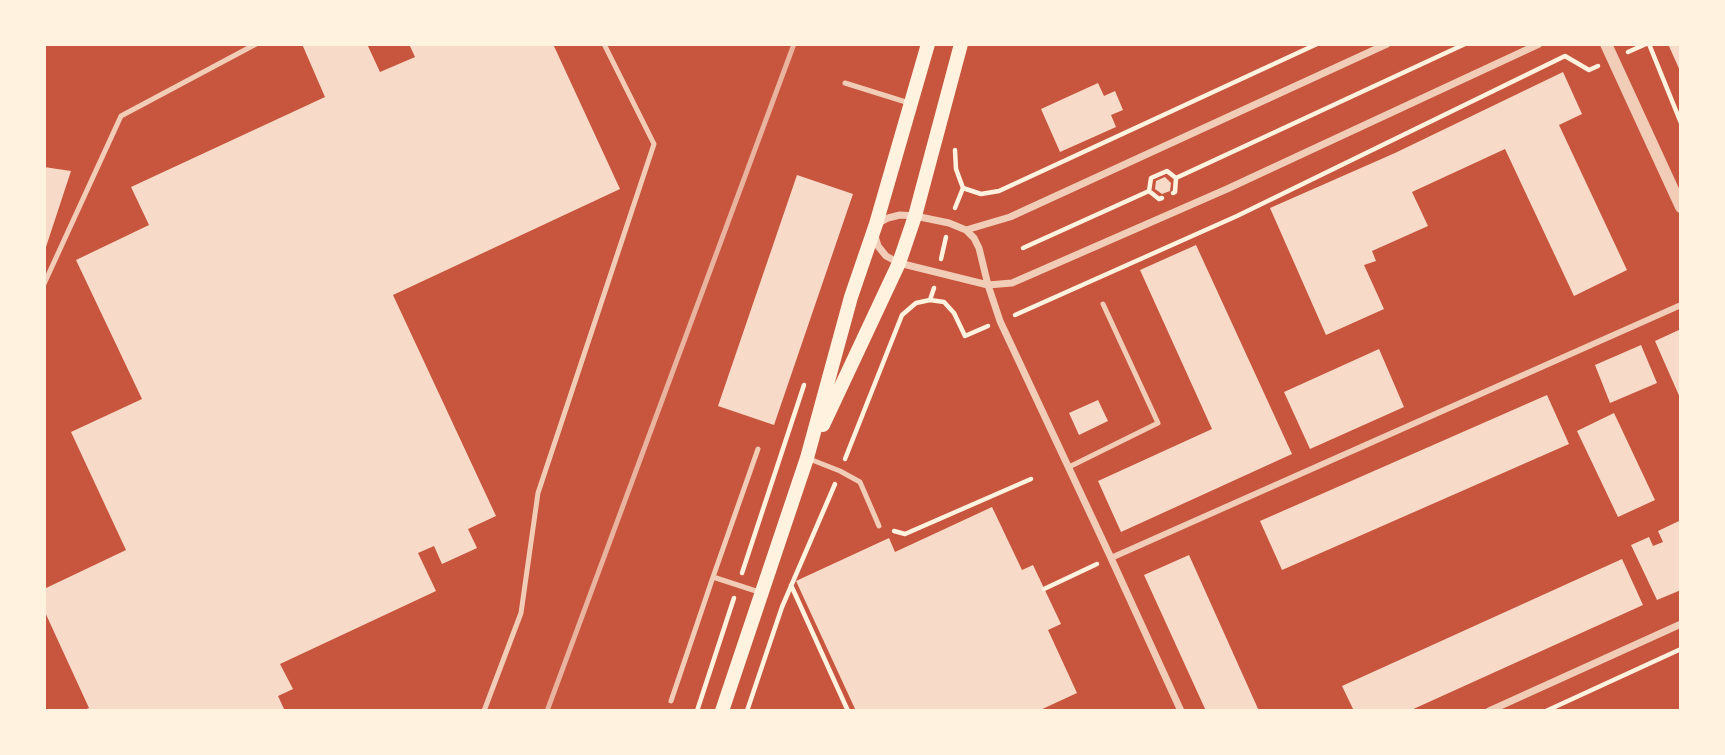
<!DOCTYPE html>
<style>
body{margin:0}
#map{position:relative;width:1725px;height:755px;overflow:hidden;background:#c8553d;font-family:Merriweather,serif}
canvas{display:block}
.frame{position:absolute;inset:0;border:46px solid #fff3e0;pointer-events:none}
</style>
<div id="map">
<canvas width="1725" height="755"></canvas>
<div class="frame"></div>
</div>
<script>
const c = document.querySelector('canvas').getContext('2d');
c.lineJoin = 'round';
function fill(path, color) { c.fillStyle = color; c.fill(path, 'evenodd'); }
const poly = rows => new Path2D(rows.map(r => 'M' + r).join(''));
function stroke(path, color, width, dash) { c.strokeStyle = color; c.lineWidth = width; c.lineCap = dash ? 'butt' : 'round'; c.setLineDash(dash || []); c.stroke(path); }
const building = poly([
 [302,44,367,44,380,72,415,57,409,44,553,44,620,189,393,295,496,516,468,529,477,548,442,564,434,546,418,553,436,591,280,664,293,689,278,696,285,711,82,711,89,708,44,610,44,589,126,550,71,432,142,399,76,260,149,225,131,187,325,97],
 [1668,44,1681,44,1681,73],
 [1563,72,1582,114,1559,125,1627,270,1574,296,1505,149,1412,192,1428,226,1372,251,1376,261,1364,265,1384,309,1326,335,1270,208,1395,153],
 [1098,83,1104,96,1115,91,1123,110,1111,115,1116,127,1060,152,1041,109],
 [44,167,71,171,44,253],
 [797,175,853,194,774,425,718,406],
 [1165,177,1171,183,1170,191,1162,194,1155,189,1156,181],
 [1196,245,1292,454,1121,532,1098,481,1212,429,1140,270],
 [1681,329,1681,400,1655,341],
 [1641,345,1657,383,1610,403,1595,365],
 [1379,349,1404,407,1310,449,1284,392],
 [1547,395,1569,444,1282,570,1260,521],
 [1098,400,1108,421,1079,435,1069,413],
 [1614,413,1655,500,1618,517,1577,431],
 [992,507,1022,570,1033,565,1061,624,1048,630,1077,693,1038,711,856,711,796,581,889,538,895,552],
 [1681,520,1681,590,1657,600,1631,545,1649,537,1653,546,1663,542,1658,531],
 [1189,555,1211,604,1259,711,1206,711,1144,575],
 [1622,559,1643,605,1409,711,1354,711,1342,686]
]);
const path = poly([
 [1649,44,1681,123],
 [1628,52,1646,44],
 [963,188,981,194,999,191,1317,44],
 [1149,191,1159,199,1162,198],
 [1149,191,1151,178,1167,171,1176,178],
 [1173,193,1175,192,1176,178,1465,44],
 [955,208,963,188,956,169,955,150],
 [1023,248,1149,191],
 [941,259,946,237],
 [930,300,944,302,954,313,965,336,988,326],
 [1015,315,1237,216,1565,56,1589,70,1598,66],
 [845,459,902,315,916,303,930,300,934,288],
 [894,531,905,534,1031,479],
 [742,573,804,385],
 [791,585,848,711],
 [1044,589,1097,564],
 [697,711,734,598],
 [747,711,782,607,835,484],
 [1546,711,1681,649]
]);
const service = poly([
 [845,83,909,103],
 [44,284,121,116,256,44],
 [807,458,840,471,860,482,879,526],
 [1069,467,1158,423,1103,304],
 [713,577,758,449],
 [671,701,713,577,759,592],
 [484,711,521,613,538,493,654,144,604,44]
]);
const pedestrian = poly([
 [1111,558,1681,305]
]);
const minor = poly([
 [877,224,888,218,900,215,915,216,949,223,966,230,1010,217,1387,44],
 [966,230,974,238,979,248,988,285,1000,321,1111,558,1181,711],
 [875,236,878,246,886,256,899,263,988,285,1012,283,1227,189,1539,44],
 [1489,711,1681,624]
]);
const tertiary = poly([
 [1606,44,1681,207]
]);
const secondary = poly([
 [823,425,899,263,915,216,961,44],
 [722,711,807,458,851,297,876,224,928,44]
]);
const rail = poly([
 [547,711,794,44]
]);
fill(building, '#f7dbc8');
stroke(path, '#fff3e0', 4.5);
stroke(service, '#f1ccb7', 5);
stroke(pedestrian, '#f1ccb7', 6);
stroke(minor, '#f1ccb7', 7);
stroke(tertiary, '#f1ccb7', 12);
stroke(secondary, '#fff3e0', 14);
stroke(rail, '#e9b49f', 5);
</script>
